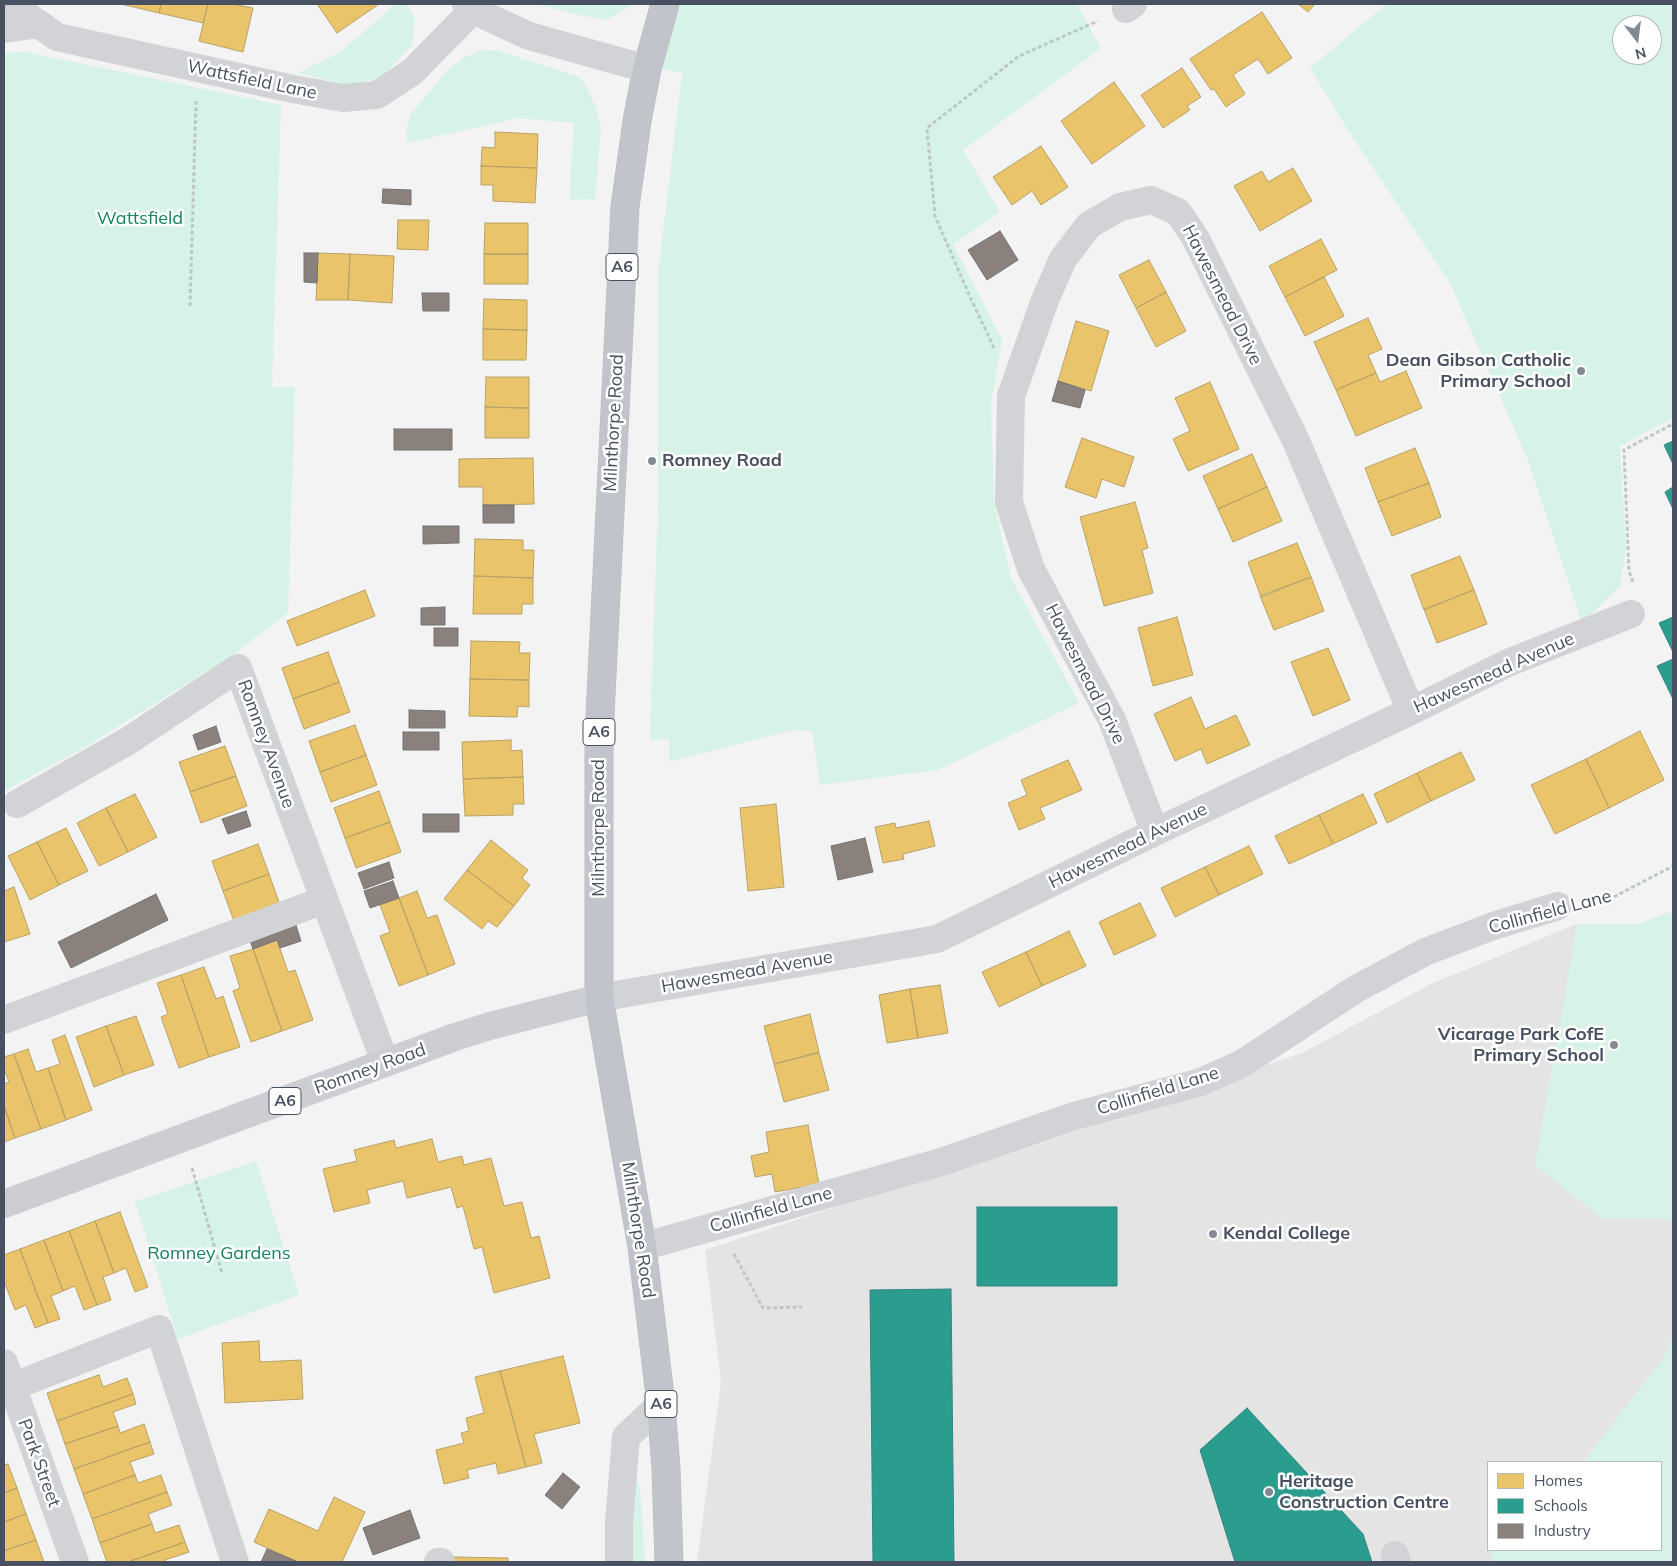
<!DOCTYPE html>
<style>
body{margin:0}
#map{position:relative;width:1677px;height:1566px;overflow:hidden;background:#f3f3f3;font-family:Mulish,sans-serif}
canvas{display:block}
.frame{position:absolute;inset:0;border:5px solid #485161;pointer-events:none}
.legend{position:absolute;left:1487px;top:1461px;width:175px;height:90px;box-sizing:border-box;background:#fff;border:1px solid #b6b9c0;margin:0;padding:6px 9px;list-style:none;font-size:15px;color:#485161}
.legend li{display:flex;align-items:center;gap:10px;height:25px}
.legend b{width:25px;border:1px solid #b6b9c0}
.north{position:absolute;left:1612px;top:15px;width:50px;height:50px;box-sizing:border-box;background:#fff;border:1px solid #b6b9c0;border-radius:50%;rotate:165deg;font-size:14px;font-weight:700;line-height:20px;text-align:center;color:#485161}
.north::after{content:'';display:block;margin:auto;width:18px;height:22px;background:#848a94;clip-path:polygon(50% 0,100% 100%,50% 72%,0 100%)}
</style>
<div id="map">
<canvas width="1677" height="1566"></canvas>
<div class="frame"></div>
<ul class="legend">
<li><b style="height:14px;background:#e9c46a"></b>Homes</li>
<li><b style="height:14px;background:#2a9d8f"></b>Schools</li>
<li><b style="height:14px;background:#8a817c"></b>Industry</li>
</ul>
<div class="north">N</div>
</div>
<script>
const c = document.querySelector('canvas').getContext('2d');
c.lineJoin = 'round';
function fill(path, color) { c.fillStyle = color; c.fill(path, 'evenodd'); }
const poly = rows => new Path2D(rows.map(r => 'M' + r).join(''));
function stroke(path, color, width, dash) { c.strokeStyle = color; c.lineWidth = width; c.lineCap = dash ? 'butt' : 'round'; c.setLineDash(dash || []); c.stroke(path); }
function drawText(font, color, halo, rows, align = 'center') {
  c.font = font + ' Mulish,sans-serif'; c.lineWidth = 5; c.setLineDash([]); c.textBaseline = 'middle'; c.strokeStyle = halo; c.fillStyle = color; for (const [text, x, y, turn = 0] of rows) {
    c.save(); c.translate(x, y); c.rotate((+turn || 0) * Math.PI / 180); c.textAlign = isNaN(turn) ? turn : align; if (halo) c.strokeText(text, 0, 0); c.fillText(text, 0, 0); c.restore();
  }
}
const education = poly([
 [1673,911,1673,1562,697,1562,721,1383,705,1250,1302,1053,1431,984,1577,924,1638,924],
 [1488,1462,1661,1462,1661,1550,1488,1550]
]);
const green = poly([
 [396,4,407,4,415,19,412,45,382,77,348,85,298,73,339,53],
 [538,4,632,4,629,7,606,20,574,14],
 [681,4,1077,4,1101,48,963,150,1000,212,953,244,1002,340,991,402,994,502,1011,578,1079,703,938,770,820,785,812,730,788,731,669,762,669,739,650,740,658,503,658,274,682,73,662,69,665,43],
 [1387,4,1673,4,1673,418,1620,446,1626,549,1620,586,1582,623,1528,460,1450,283,1346,127,1310,68],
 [1622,25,1652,25,1652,55,1622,55],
 [496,50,579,77,586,86,596,108,601,127,595,199,569,200,574,123,519,118,407,143,407,128,410,115,447,71,463,58,480,51],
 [25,52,281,105,272,387,295,387,288,613,228,658,85,747,4,791,4,53],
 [1673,911,1673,1219,1601,1218,1535,1165,1577,924,1638,924],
 [256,1161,299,1295,178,1339,135,1202],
 [1673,1336,1673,1562,1492,1562,1490,1550,1661,1550,1661,1462,1583,1462,1662,1360],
 [629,1465,640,1487,645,1562,632,1562]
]);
const homes = poly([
 [121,4,161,4,159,13,121,4],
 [161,4,208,4,203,23,159,13,161,4],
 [208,4,233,4,253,8,243,52,199,41,208,4],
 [317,4,379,4,337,33,317,4],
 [1298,4,1315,4,1308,12,1298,4],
 [1262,12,1292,58,1268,74,1258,59,1233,75,1245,94,1226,107,1214,89,1211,90,1190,59,1262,12],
 [1182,68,1201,97,1187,106,1190,110,1163,128,1141,95,1182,68],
 [1114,82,1145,126,1092,164,1061,121,1114,82],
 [495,132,538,134,537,168,481,166,482,147,495,148,495,132],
 [1041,146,1068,187,1041,205,1032,191,1012,205,993,177,1041,146],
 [481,166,537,168,535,203,493,201,493,185,481,185,481,166],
 [1293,168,1312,201,1260,231,1234,186,1262,171,1268,182,1293,168],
 [398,220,429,220,428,250,397,249,398,220],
 [485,223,528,223,528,254,484,254,485,223],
 [1321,239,1337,270,1285,297,1269,266,1321,239],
 [318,253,350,254,348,300,316,300,318,253],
 [350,254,394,256,392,303,348,300,350,254],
 [484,254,528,254,528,284,484,284,484,254],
 [1149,260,1166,292,1136,308,1119,275,1149,260],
 [1324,277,1344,316,1305,336,1285,297,1324,277],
 [1166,292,1186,331,1156,347,1136,308,1166,292],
 [484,299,527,300,527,330,483,329,484,299],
 [1368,318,1382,349,1368,355,1376,373,1336,390,1314,342,1368,318],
 [1076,321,1109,331,1091,391,1058,381,1076,321],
 [483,329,527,330,526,360,483,360,483,329],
 [1406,371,1422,408,1356,436,1336,390,1376,373,1380,382,1406,371],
 [486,377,529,377,529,408,485,407,486,377],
 [1210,382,1239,449,1188,471,1173,439,1190,431,1175,398,1210,382],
 [485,407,529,408,529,438,485,438,485,407],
 [1082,438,1134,457,1124,487,1102,479,1096,498,1065,487,1082,438],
 [1415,448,1429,483,1378,502,1365,468,1415,448],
 [1252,454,1267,487,1218,509,1203,476,1252,454],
 [533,458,534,504,483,505,483,487,459,487,459,459,533,458],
 [1429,483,1441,517,1392,536,1378,502,1429,483],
 [1267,487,1282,521,1233,542,1218,509,1267,487],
 [1135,502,1148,548,1142,550,1153,593,1104,606,1080,517,1135,502],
 [475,539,523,540,523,550,534,550,533,578,474,576,475,539],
 [1297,543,1311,577,1261,597,1248,562,1297,543],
 [1460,556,1474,590,1424,610,1411,575,1460,556],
 [474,576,533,578,533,604,522,604,522,614,473,614,474,576],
 [1311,577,1324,611,1274,630,1260,596,1311,577],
 [365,590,375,616,297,646,287,621,365,590],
 [1474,590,1487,624,1437,643,1424,609,1474,590],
 [1177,617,1193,675,1153,686,1138,628,1177,617],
 [471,641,520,642,519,653,530,653,529,680,470,679,471,641],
 [1328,648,1350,700,1313,716,1291,662,1328,648],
 [328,652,339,682,293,699,282,668,328,652],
 [470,679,529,680,529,707,518,706,517,717,469,716,470,679],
 [339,682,350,712,304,729,293,699,339,682],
 [1191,697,1205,729,1236,715,1250,745,1207,764,1201,749,1175,761,1154,714,1191,697],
 [355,725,366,755,320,772,309,741,355,725],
 [1640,731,1664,780,1609,808,1586,759,1640,731],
 [511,740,511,751,522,750,523,777,463,779,462,742,511,740],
 [225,746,236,776,190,792,179,762,225,746],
 [1461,752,1475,780,1431,801,1417,773,1461,752],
 [366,755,377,785,331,802,320,772,366,755],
 [1586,759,1609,808,1555,834,1531,785,1586,759],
 [1068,760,1082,790,1040,808,1045,819,1019,830,1008,803,1027,795,1021,780,1068,760],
 [1417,773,1431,801,1387,823,1374,794,1417,773],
 [236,776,247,806,201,823,190,792,236,776],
 [523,777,524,804,513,804,513,815,465,816,463,779,523,777],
 [379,791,390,822,345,838,334,808,379,791],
 [135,794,157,837,128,852,106,808,135,794],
 [1363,794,1377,823,1333,844,1319,815,1363,794],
 [776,804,784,887,748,891,740,808,776,804],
 [106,808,128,852,99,866,77,823,106,808],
 [1319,815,1333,844,1289,864,1275,836,1319,815],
 [929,821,935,846,903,854,904,859,883,863,875,827,895,823,896,828,929,821],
 [390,822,401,852,356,868,345,838,390,822],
 [66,828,88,871,59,885,37,842,66,828],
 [491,840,528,870,522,878,530,885,514,906,467,870,491,840],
 [37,842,59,885,30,900,8,856,37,842],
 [258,844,269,874,223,891,212,861,258,844],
 [1249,846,1263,874,1219,895,1205,867,1249,846],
 [1205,867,1219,895,1175,917,1161,888,1205,867],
 [467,870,514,906,497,927,488,921,482,929,444,899,467,870],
 [269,874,280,905,234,921,223,891,269,874],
 [14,887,30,934,4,942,4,891,14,887],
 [417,891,427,918,437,915,455,964,428,975,399,898,417,891],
 [399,898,428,975,399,986,380,936,390,932,380,905,399,898],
 [1140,903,1156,936,1114,955,1099,922,1140,903],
 [1069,931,1086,966,1042,986,1026,952,1069,931],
 [277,940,288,972,295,970,313,1020,282,1031,253,949,277,940],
 [253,949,282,1031,251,1042,233,991,240,988,230,956,253,949],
 [1026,952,1042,986,999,1007,982,972,1026,952],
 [204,967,216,999,223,996,240,1047,209,1057,181,975,204,967],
 [181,975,209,1057,179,1068,161,1017,168,1014,157,983,181,975],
 [940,985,948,1033,918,1038,910,989,940,985],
 [910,989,918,1038,887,1043,879,995,910,989],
 [810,1014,819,1052,774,1064,764,1026,810,1014],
 [136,1016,154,1065,124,1075,106,1026,136,1016],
 [106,1026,124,1075,94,1087,76,1037,106,1026],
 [65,1035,92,1110,66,1120,48,1068,60,1064,52,1040,65,1035],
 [28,1049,36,1072,48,1068,66,1120,41,1129,14,1054,28,1049],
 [819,1053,829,1090,784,1102,774,1064,819,1053],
 [14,1054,41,1129,15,1138,4,1106,4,1084,9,1082,4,1069,4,1057,14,1054],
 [4,1106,15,1138,4,1142,4,1106],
 [808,1125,819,1184,775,1192,772,1174,755,1177,751,1156,769,1152,766,1132,808,1125],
 [432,1139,438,1162,462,1156,464,1165,491,1158,504,1206,522,1202,531,1238,539,1236,550,1278,494,1293,482,1247,474,1249,463,1206,457,1208,451,1187,407,1198,403,1181,367,1190,370,1203,334,1212,323,1169,357,1161,354,1150,394,1140,396,1148,432,1139],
 [120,1212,148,1287,135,1292,126,1268,114,1273,95,1221,120,1212],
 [95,1221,114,1273,103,1277,111,1300,97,1305,69,1231,95,1221],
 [69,1231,97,1305,84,1310,75,1286,63,1291,44,1240,69,1231],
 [44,1240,63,1291,51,1296,60,1319,48,1323,20,1249,44,1240],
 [20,1249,48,1323,35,1328,26,1305,15,1310,4,1281,4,1255,20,1249],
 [259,1341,260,1362,301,1360,303,1399,225,1403,222,1343,259,1341],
 [563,1356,580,1423,534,1434,542,1463,526,1467,500,1371,563,1356],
 [500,1371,526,1467,498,1474,496,1463,467,1470,469,1478,444,1484,436,1450,464,1443,461,1433,469,1431,466,1418,484,1413,475,1377,500,1371],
 [99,1375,103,1387,127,1378,133,1394,57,1421,47,1393,99,1375],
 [133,1394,136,1404,113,1412,118,1426,65,1444,57,1421,133,1394],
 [144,1424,150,1442,74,1469,65,1444,118,1426,120,1433,144,1424],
 [150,1442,154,1454,130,1462,135,1475,83,1494,74,1469,150,1442],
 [8,1464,17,1488,4,1493,4,1465,8,1464],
 [135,1475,138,1483,161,1475,167,1492,92,1519,83,1494,135,1475],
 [17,1488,26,1514,4,1522,4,1493,17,1488],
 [167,1492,172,1505,148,1514,152,1524,100,1543,92,1519,167,1492],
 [334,1497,365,1512,342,1562,298,1562,254,1542,269,1509,318,1531,334,1497],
 [26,1514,36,1540,4,1551,4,1522,26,1514],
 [152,1524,155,1533,179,1525,185,1542,128,1562,107,1562,100,1543,152,1524],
 [36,1540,44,1562,4,1562,4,1551,36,1540],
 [185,1542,189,1552,165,1560,166,1562,128,1562,185,1542],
 [454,1557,508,1558,508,1562,453,1562,454,1557]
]);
const schools = poly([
 [1673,441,1673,464,1664,445,1673,441],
 [1673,487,1673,509,1665,492,1673,487],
 [1673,617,1673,652,1659,623,1673,617],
 [1673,659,1673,699,1657,666,1673,659],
 [977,1207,1117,1207,1117,1286,977,1286,977,1207],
 [951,1289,954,1562,873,1562,870,1290,951,1289],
 [1247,1408,1363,1534,1372,1562,1235,1562,1200,1450,1247,1408]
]);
const industry = poly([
 [383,189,411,190,411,205,382,203,383,189],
 [1000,231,1018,260,987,280,968,250,1000,231],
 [304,253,318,253,317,283,304,282,304,253],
 [422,293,449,293,449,311,423,311,422,293],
 [1058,381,1085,390,1080,408,1052,401,1058,381],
 [394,429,452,429,452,450,394,450,394,429],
 [483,505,514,505,514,523,483,523,483,505],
 [423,526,459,526,459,543,423,544,423,526],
 [445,607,445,625,421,625,421,608,445,607],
 [434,628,458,628,458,646,434,646,434,628],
 [409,710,445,711,445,728,409,728,409,710],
 [216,726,221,742,198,750,193,735,216,726],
 [403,732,439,732,439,750,403,750,403,732],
 [246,811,251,826,228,834,222,819,246,811],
 [423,814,459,814,459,832,423,832,423,814],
 [865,838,873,872,838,880,831,846,865,838],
 [389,862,394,878,364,889,358,873,389,862],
 [393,881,399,898,370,908,364,891,393,881],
 [156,894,168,920,71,968,58,942,156,894],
 [295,922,301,941,280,948,277,940,253,949,249,938,295,922],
 [563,1473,580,1487,562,1509,545,1495,563,1473],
 [410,1510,420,1538,373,1555,363,1528,410,1510],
 [267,1549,296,1561,295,1562,261,1562,267,1549]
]);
const path = poly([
 [190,306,196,101],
 [994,348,971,299,935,216,927,128,1019,56,1098,21],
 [1633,582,1629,571,1624,450,1673,424],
 [1589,903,1606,901,1673,866],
 [192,1168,222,1273],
 [734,1254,763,1308,802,1307]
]);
const minor = poly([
 [11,4,57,37,293,89,343,98,377,95,412,72,473,10],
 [466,4,473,10,529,36,647,69],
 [1126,9,1133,4],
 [4,29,39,24],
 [17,804,128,741,238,668,385,1062],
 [1155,832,1112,720,1031,569,1009,502,1011,396,1045,300,1063,259,1089,225,1120,207,1151,200,1178,212,1195,237,1296,441,1411,711],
 [599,998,937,939,1155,832,1411,711,1510,662,1631,614],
 [4,1020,324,900],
 [642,1247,941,1162,1074,1116,1201,1082,1243,1063,1356,989,1425,952,1493,926,1558,906],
 [4,1363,75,1562],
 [4,1390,159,1329,235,1562],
 [1395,1555,1397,1562],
 [438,1562,441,1562],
 [619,1562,619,1523,626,1437,661,1404]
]);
const major = poly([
 [4,1204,455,1037,490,1026,599,998]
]);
const highway = poly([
 [665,4,647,69,637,121,625,207,599,736,599,998,642,1247,661,1404,666,1469,669,1562]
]);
const markers = [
 [1581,371,5,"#848a94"],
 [652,461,5,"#848a94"],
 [1614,1045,5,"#848a94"],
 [1213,1234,5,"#848a94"],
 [1269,1492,5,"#848a94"]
];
const shields = [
 [622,267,32],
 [599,732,32],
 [285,1101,32],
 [661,1404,32]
];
const shieldNames = [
 ["A6",622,267],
 ["A6",599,732],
 ["A6",285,1101],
 ["A6",661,1404]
];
const streetNames = [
 ["Wattsfield Lane",252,80,12],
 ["Hawesmead Drive",1222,295,63],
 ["Milnthorpe Road",614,423,-87],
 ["Hawesmead Avenue",1494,673,-24],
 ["Hawesmead Drive",1085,674,63],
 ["Romney Avenue",266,744,70],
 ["Milnthorpe Road",599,828,-90],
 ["Hawesmead Avenue",1128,846,-26],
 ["Collinfield Lane",1550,912,-15],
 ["Hawesmead Avenue",747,972,-10],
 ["Romney Road",370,1069,-20],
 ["Collinfield Lane",1158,1091,-17],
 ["Collinfield Lane",771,1210,-16],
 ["Milnthorpe Road",638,1230,81],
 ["Park Street",39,1463,70]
];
const parkNames = [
 ["Wattsfield",140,219],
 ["Romney Gardens",219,1254]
];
const poiNames = [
 ["Dean Gibson Catholic",1571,361,"right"],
 ["Primary School",1571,382,"right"],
 ["Romney Road",662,461],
 ["Vicarage Park CofE",1604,1035,"right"],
 ["Primary School",1604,1056,"right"],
 ["Kendal College",1223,1234],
 ["Heritage",1279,1482],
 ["Construction Centre",1279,1503]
];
fill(education, '#e4e4e5');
fill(green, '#d7f2e6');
fill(homes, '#e9c46a');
stroke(homes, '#b9a267', 1);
fill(schools, '#2a9d8f');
stroke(schools, '#338681', 1);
fill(industry, '#8a817c');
stroke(industry, '#767374', 1);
stroke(highway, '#b7bbc3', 29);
stroke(path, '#bdc8c7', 3, [4, 2.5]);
stroke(minor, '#d1d3d6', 28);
stroke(major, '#ccced3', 28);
stroke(highway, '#c1c4cb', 28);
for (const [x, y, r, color] of markers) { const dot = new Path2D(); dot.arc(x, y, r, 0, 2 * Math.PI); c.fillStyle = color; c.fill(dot); stroke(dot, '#fff', 2); }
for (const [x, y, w] of shields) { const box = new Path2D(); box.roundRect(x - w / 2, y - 13.5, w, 27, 4); c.fillStyle = '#fff'; c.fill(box); stroke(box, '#485161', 1); }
drawText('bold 16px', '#485161', null, shieldNames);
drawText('18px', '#485161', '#fff', streetNames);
drawText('18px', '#12835c', '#fff', parkNames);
drawText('bold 18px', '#485161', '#fff', poiNames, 'left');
</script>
